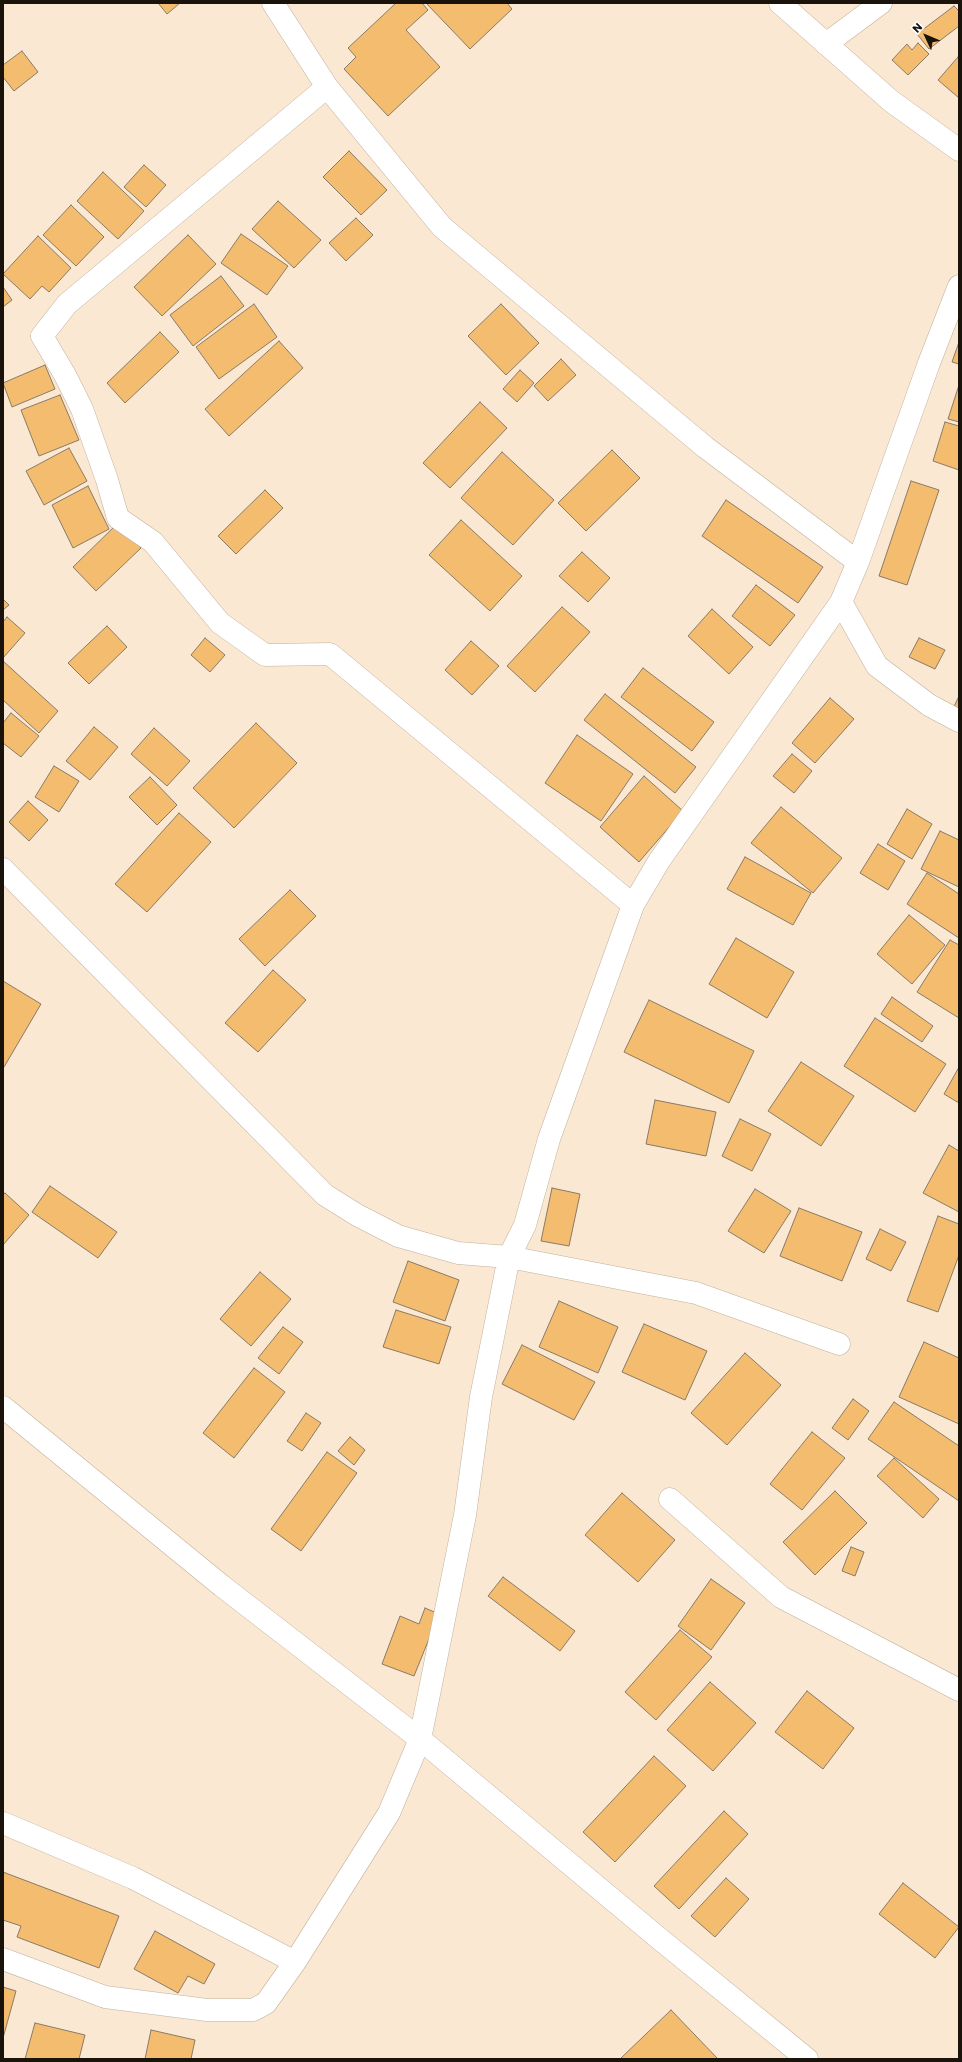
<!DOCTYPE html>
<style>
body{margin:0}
#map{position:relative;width:962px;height:2062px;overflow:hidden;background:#fae8d2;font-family:Poppins,sans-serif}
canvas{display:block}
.frame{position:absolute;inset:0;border:4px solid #19130b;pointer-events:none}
.north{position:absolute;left:906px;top:16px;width:40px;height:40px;-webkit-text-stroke:3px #fff;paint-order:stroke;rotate:314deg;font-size:11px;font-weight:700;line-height:16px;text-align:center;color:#19130b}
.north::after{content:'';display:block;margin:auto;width:14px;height:18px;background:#19130b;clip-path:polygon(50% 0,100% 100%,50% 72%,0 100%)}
</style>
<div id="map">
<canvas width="962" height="2062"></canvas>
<div class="frame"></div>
<div class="north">N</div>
</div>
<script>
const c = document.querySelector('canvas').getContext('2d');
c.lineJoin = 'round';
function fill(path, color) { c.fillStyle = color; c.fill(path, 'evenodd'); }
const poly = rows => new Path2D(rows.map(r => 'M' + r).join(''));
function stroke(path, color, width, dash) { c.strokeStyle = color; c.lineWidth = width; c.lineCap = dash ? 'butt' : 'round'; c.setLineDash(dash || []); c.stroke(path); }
const building = poly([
 [158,3,180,3,167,14,158,3],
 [396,3,422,3,428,10,406,30,440,67,388,116,344,69,356,57,348,48,396,3],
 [426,3,507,3,512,9,470,49,426,3],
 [954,6,959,11,959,26,929,49,917,34,954,6],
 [918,43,929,54,908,75,892,60,907,44,912,50,918,43],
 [22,51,38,72,14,91,3,77,3,65,22,51],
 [958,57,959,58,959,98,938,80,958,57],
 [349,151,387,190,361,215,323,177,349,151],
 [144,165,166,185,146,207,124,187,144,165],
 [103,172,144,211,118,239,77,201,103,172],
 [278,201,321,240,294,268,252,229,278,201],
 [71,205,104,237,76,266,43,235,71,205],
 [356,218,373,235,346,261,329,243,356,218],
 [241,234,288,266,267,295,221,263,241,234],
 [188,235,216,264,162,316,134,287,188,235],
 [38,236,71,268,49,292,42,286,30,299,3,274,38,236],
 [221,276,244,306,193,346,170,315,221,276],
 [3,287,12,300,3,307,3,287],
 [254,304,277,337,219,379,196,347,254,304],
 [501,304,539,343,506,375,468,336,501,304],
 [160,332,179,352,125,403,107,383,160,332],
 [279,341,303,368,229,436,205,409,279,341],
 [959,342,959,364,952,362,959,342],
 [561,359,576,375,548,401,534,386,561,359],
 [45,365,55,389,12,407,3,383,45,365],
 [520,370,534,383,517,402,503,389,520,370],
 [959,385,959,422,948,419,959,385],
 [60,395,79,440,39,456,21,410,60,395],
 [480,402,507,428,450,488,423,463,480,402],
 [945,422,959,426,959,470,933,461,945,422],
 [69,448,87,481,44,505,26,471,69,448],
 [612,450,640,478,586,531,558,503,612,450],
 [502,452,554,500,513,545,461,498,502,452],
 [911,481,939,490,907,585,879,576,911,481],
 [88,486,109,529,73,548,52,505,88,486],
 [265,490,283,508,236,554,218,536,265,490],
 [726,500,823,567,798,603,702,536,726,500],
 [461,520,522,576,490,611,429,555,461,520],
 [117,524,141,548,96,591,73,567,117,524],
 [582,552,610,578,588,602,559,576,582,552],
 [756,585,795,615,770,646,732,616,756,585],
 [3,599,9,605,3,610,3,599],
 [562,607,590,632,535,692,507,666,562,607],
 [712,609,753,647,729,674,688,636,712,609],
 [7,617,25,633,3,658,3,622,7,617],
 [107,626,127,647,89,684,68,663,107,626],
 [205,638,225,655,210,672,191,655,205,638],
 [919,638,945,650,935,669,909,657,919,638],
 [471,641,499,666,472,695,445,670,471,641],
 [3,661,58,711,39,733,3,700,3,661],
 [643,668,714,722,692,751,621,697,643,668],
 [605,694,696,767,675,793,584,720,605,694],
 [959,696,959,716,951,713,959,696],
 [830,698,854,719,815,763,792,743,830,698],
 [11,713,39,736,21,757,3,743,3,723,11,713],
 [256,723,297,763,234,828,193,788,256,723],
 [94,727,118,747,90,780,66,761,94,727],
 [154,728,190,761,167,786,131,754,154,728],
 [577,735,633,774,601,821,545,783,577,735],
 [792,754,812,771,794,793,773,776,792,754],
 [54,766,79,781,59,812,35,797,54,766],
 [644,776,683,811,639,862,600,827,644,776],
 [150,777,177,805,157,825,129,797,150,777],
 [28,801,48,820,29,841,9,822,28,801],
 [781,807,842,858,813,893,751,843,781,807],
 [907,809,932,824,912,859,887,844,907,809],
 [179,813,211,842,147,912,115,884,179,813],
 [940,831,959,840,959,887,921,869,940,831],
 [878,844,905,861,888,890,860,873,878,844],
 [745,857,811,893,793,925,727,889,745,857],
 [927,873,959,894,959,938,907,904,927,873],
 [290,890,316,916,265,966,239,939,290,890],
 [909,915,945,945,912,984,877,954,909,915],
 [736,938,794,972,767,1018,709,984,736,938],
 [950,940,959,945,959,1018,917,992,950,940],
 [273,970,306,1000,258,1052,225,1023,273,970],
 [3,981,41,1004,4,1067,3,1067,3,981],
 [892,997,933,1026,922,1042,881,1014,892,997],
 [649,1000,754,1051,729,1103,624,1052,649,1000],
 [875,1018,946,1064,915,1112,844,1066,875,1018],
 [801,1062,854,1096,821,1146,768,1111,801,1062],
 [959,1067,959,1103,944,1094,959,1067],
 [655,1100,716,1112,706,1156,646,1144,655,1100],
 [740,1119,771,1134,752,1171,722,1156,740,1119],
 [949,1145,959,1151,959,1212,923,1193,949,1145],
 [50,1186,117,1232,98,1258,32,1212,50,1186],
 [552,1188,580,1194,569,1246,541,1241,552,1188],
 [755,1189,791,1211,764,1253,728,1231,755,1189],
 [5,1193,29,1215,3,1245,3,1195,5,1193],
 [799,1208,862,1232,842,1281,780,1256,799,1208],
 [938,1216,959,1224,959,1255,938,1312,907,1301,938,1216],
 [880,1229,906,1242,891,1271,866,1259,880,1229],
 [408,1261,459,1280,445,1321,393,1302,408,1261],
 [260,1272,291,1299,251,1346,220,1319,260,1272],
 [559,1301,618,1327,598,1373,539,1347,559,1301],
 [396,1310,451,1327,439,1364,383,1347,396,1310],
 [644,1324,707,1351,685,1400,622,1372,644,1324],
 [283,1327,303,1342,279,1374,258,1358,283,1327],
 [924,1342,959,1358,959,1424,899,1397,924,1342],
 [522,1345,595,1382,574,1420,502,1384,522,1345],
 [745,1353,781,1385,727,1445,691,1413,745,1353],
 [254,1368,285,1392,234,1458,203,1433,254,1368],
 [853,1399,869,1411,848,1440,832,1428,853,1399],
 [894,1402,959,1446,959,1501,868,1439,894,1402],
 [306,1413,321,1423,302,1451,287,1441,306,1413],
 [812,1432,845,1458,802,1510,770,1484,812,1432],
 [350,1437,365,1450,354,1465,338,1451,350,1437],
 [327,1452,357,1473,301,1551,271,1529,327,1452],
 [894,1458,939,1499,923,1518,877,1476,894,1458],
 [835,1491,867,1523,815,1575,783,1542,835,1491],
 [622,1493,675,1540,638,1582,585,1535,622,1493],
 [851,1547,864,1552,855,1576,842,1571,851,1547],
 [503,1577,575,1631,560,1651,488,1596,503,1577],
 [711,1579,745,1603,711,1650,678,1626,711,1579],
 [425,1608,439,1614,414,1676,382,1664,400,1616,419,1624,425,1608],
 [680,1630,712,1657,656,1720,625,1692,680,1630],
 [710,1682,756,1723,713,1771,667,1730,710,1682],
 [807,1691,854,1728,823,1769,775,1732,807,1691],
 [654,1756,686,1786,615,1862,583,1832,654,1756],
 [724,1811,748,1834,679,1909,654,1886,724,1811],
 [3,1872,119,1916,99,1968,17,1937,21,1926,3,1920,3,1872],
 [726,1878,749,1899,715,1937,691,1916,726,1878],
 [903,1883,959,1927,935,1958,879,1914,903,1883],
 [155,1931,215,1964,204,1984,188,1976,178,1993,134,1969,155,1931],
 [3,1987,16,1991,3,2038,3,1987],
 [671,2010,718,2059,620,2059,671,2010],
 [35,2023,85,2035,79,2059,25,2059,35,2023],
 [151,2030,195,2040,191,2059,145,2059,151,2030]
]);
const minor = poly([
 [273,3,327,87,442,227,705,447,858,562],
 [780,3,891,101,959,150],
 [826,44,881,3],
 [327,87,67,304,42,336,65,375,82,409,107,480,118,518,153,542,220,623,265,655,330,654,633,905],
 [841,602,877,666,929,705,959,721],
 [3,869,325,1195,357,1215,398,1236,458,1253,509,1257,696,1293,839,1344],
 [3,1407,222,1586,420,1739,661,1940,807,2059],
 [670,1499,781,1597,959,1690],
 [3,1823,133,1878,295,1962],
 [3,1959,105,1997,207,2010,253,2010,266,2003,295,1962,389,1813,420,1739,465,1515,481,1397,509,1257,525,1225,549,1139,633,905,659,861,841,602,858,562,929,363,959,286]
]);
fill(building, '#f4bc6f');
stroke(building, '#897a66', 1);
stroke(minor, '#c0b09b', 23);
stroke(minor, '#fff', 22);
</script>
